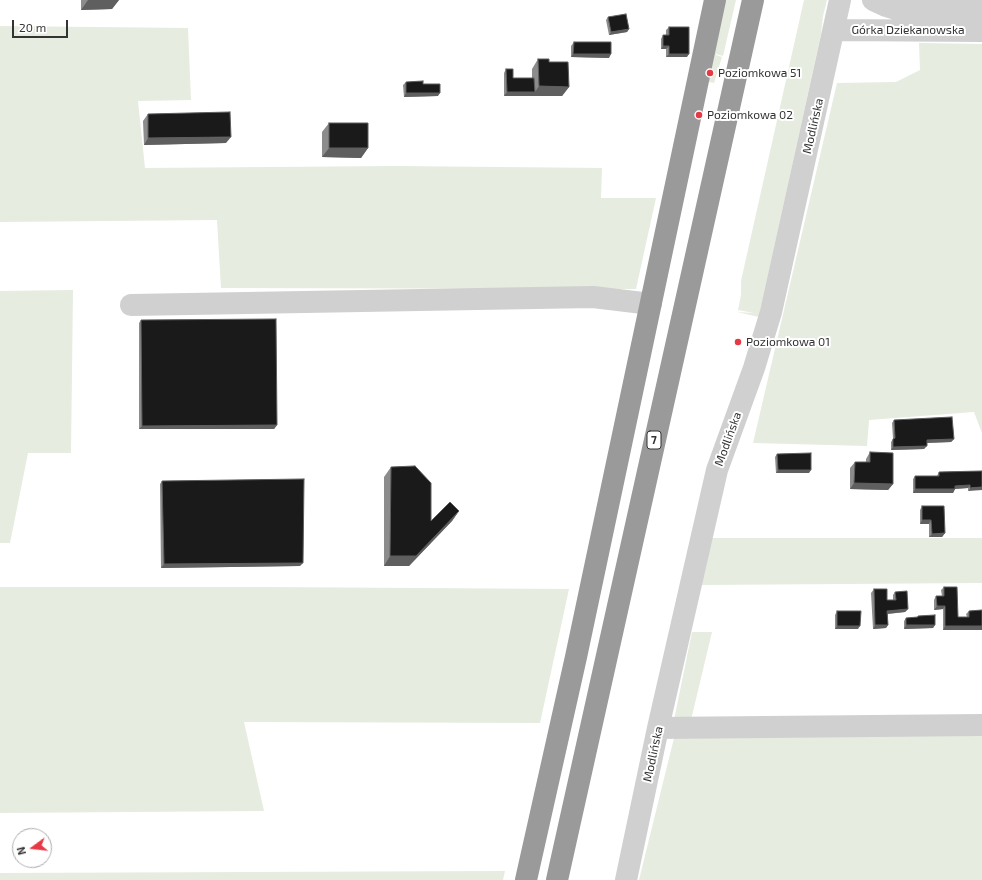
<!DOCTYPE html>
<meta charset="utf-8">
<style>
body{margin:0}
#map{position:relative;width:982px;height:880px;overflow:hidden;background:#fff;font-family:"Exo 2",sans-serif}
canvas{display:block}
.north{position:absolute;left:12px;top:828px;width:40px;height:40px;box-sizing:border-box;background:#fff;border:1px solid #adadad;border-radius:50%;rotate:255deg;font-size:11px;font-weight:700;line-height:16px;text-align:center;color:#333}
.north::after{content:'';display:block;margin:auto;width:14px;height:18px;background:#e63946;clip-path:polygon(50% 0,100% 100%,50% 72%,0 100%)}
.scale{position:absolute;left:12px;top:20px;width:56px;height:18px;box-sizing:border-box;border:2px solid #333;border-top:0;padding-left:5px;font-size:12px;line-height:14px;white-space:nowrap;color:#333;-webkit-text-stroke:3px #fff;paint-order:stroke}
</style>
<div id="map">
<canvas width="982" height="880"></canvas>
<div class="north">N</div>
<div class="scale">20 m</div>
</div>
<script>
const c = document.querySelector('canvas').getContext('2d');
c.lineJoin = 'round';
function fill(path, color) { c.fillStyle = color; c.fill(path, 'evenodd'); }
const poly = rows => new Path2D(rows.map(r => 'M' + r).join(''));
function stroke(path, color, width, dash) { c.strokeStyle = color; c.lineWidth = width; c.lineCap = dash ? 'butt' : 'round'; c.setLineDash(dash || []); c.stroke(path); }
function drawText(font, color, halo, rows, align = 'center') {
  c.font = font + ' "Exo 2",sans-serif'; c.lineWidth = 4; c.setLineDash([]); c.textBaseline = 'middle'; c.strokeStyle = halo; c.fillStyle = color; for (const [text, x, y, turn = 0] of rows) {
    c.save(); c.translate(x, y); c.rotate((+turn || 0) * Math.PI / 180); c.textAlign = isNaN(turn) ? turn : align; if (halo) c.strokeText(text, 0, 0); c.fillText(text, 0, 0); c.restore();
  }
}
const green = poly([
 [720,0,736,0,723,56,716,54,716,55,722,57,714,83,703,81],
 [804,0,827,0,823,16,821,34,759,317,737,312,754,313,738,310,741,295,741,281],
 [0,26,188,28,191,100,138,101,145,168,396,166,602,168,601,198,656,198,636,289,221,288,217,220,0,222],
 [919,43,982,44,982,433,974,412,869,420,867,446,753,443,837,83,896,82,920,70],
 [73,290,71,453,28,453,10,543,0,543,0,291],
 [710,538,982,538,982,583,701,585],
 [0,587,264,587,569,589,540,723,244,722,264,811,0,813],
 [692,632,712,632,691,720,674,720],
 [982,733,982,880,639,880,675,734],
 [505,871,503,880,0,880,0,873]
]);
const minor = poly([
 [873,0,886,6,896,9,982,9],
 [834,30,982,31],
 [131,305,593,297,651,304],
 [658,728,982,725],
 [626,880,658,728,717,470,754,368,771,312,840,0]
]);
const highway = poly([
 [526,880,576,657,715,0],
 [557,880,753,0]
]);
const wall = poly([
 [81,0,119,0,112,9,81,10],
 [608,17,629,29,627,32,609,35,606,20],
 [669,27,687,57,666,57,666,49,661,49,661,39,663,35,666,35,666,30],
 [574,42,609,58,571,57,571,46],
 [538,59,549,62,569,87,562,96,504,96,504,73,506,69,513,78,532,78,532,69],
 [406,82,423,84,438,96,404,97,403,85],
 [148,114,226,143,144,145,143,121],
 [329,123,368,148,361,158,322,157,322,132],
 [141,320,277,425,274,429,139,429,139,323],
 [894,420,954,439,951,442,927,443,924,449,891,450,891,442,893,439,892,423],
 [870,452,893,484,888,490,850,489,850,468,855,462,866,462,866,459],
 [777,454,809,473,776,473,775,457],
 [391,467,431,521,459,511,452,521,409,566,384,566,384,477],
 [982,471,968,491,968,488,955,489,953,493,913,493,913,479,915,476,937,476,939,472],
 [162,481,300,566,161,568,160,484],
 [922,506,945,533,942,537,929,537,929,524,920,524,920,510],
 [944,587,958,617,967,617,966,614,969,611,982,610,982,630,943,630,943,609,934,610,934,600,936,596,942,596,941,590],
 [874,589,887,600,893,600,893,595,895,592,908,609,905,612,888,614,888,625,886,628,873,629,871,593],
 [837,611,858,629,835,629,835,615],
 [918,616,935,625,933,628,904,629,904,621,906,618,917,617]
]);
const shadedWall = poly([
 [88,0,119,0,112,9,81,10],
 [629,29,627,32,609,35,611,32],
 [663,46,669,46,666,49,661,49],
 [573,54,611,54,609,58,571,57],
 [669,54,689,54,687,57,666,57],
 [539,86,569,87,562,96,504,96,507,92,535,92],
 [406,93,440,93,438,96,404,97],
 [231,137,226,143,144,145,148,138],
 [329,148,368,148,361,158,322,157],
 [277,425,274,429,139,429,142,426],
 [954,439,951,442,924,443,927,440],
 [927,446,924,449,891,450,893,447],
 [778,470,811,470,809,473,776,473],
 [854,483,893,484,888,490,850,489],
 [970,485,968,488,953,489,955,486],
 [982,487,982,490,968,491,970,488],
 [915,489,955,489,953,493,913,493],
 [459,511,452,521,409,566,384,566,390,556],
 [922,520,931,520,929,524,920,524],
 [945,533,942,537,929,537,932,534],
 [303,563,300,566,161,568,164,564],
 [937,606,945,606,943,609,934,610],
 [908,609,905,612,885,614,887,611],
 [875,625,888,625,886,628,873,629],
 [906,625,935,625,933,628,904,629],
 [837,626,860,626,858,629,835,629],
 [945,626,982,626,982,630,943,630]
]);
const building = poly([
 [626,14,629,29,611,32,608,17,626,14],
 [669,27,689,27,689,54,669,54,669,46,663,46,663,35,669,35,669,27],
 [574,42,611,42,611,54,573,54,574,42],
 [538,59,549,59,549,62,568,62,569,87,539,86,538,59],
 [506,69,513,69,513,78,534,78,535,92,507,92,506,69],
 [423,81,423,84,440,84,440,93,406,93,406,82,423,81],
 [230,112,231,137,148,138,148,114,230,112],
 [329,123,368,123,368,148,329,148,329,123],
 [276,319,277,425,142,426,141,320,276,319],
 [952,417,954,439,927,440,927,446,893,447,893,439,895,438,894,420,952,417],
 [870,452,893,453,893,484,854,483,855,462,870,462,870,452],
 [811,453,811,470,778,470,777,454,811,453],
 [415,466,431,483,431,521,450,502,459,511,416,556,390,556,391,467,415,466],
 [982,471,982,487,970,488,970,485,955,486,955,489,915,489,915,476,939,476,939,472,982,471],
 [304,479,303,563,164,564,162,481,304,479],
 [922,506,944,506,945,533,932,534,931,520,922,520,922,506],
 [944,587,957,587,958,617,969,617,969,611,982,610,982,626,945,626,945,606,937,606,936,596,944,596,944,587],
 [874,589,887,589,887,600,896,600,895,592,907,591,908,609,887,611,888,625,875,625,874,589],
 [837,611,861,611,860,626,837,626,837,611],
 [935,615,935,625,906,625,906,618,918,617,918,616,935,615]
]);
const markers = [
 [710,73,4,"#e63946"],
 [699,115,4,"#e63946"],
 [738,342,4,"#e63946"]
];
const shields = [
 [654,440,14]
];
const shieldNames = [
 ["7",654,440]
];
const streetNames = [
 ["Górka Dziekanowska",908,30],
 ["Modlińska",813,126,-77],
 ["Modlińska",728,439,-70],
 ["Modlińska",653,754,-78]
];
const poiNames = [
 ["Poziomkowa 51",718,73],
 ["Poziomkowa 02",707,115],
 ["Poziomkowa 01",746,342]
];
fill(green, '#e6ecdf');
stroke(minor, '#d0d0d0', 22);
stroke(highway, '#9a9a9a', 22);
fill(wall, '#8c8c8c');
fill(shadedWall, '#5f5f5f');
fill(building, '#1a1a1a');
stroke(building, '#5f5f5f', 1);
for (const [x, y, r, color] of markers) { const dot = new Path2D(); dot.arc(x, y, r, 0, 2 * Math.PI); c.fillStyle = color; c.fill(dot); stroke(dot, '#fff', 1.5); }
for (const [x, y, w] of shields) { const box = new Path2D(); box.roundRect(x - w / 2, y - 9, w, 18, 3); c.fillStyle = '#fff'; c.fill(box); stroke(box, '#333', 1); }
drawText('bold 11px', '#333', null, shieldNames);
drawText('12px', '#333', '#fff', streetNames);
drawText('12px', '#333', '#fff', poiNames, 'left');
</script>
